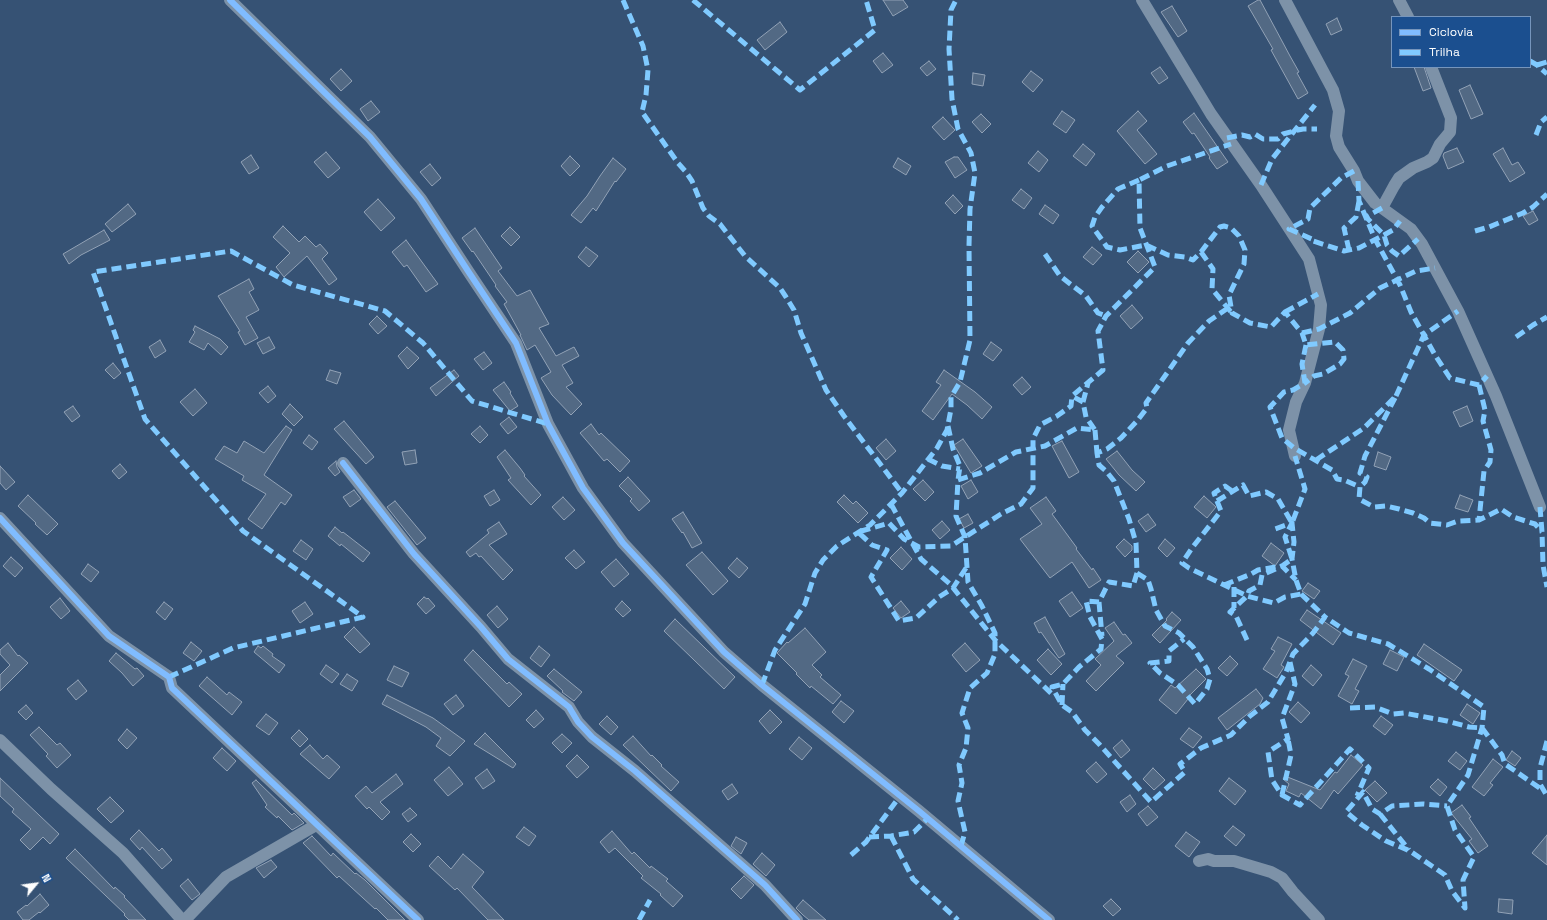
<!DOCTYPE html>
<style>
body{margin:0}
#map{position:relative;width:1547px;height:920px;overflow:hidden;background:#365274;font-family:"Space Grotesk",sans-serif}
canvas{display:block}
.legend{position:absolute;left:1391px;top:16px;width:140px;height:52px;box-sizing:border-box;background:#1b4f8f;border:1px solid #7695bc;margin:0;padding:5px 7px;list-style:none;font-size:12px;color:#fff}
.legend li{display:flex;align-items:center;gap:8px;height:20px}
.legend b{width:20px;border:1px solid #7695bc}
.north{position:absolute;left:16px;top:864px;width:40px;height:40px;-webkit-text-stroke:3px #1b4f8f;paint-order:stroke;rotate:61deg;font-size:11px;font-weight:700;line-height:16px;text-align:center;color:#fff}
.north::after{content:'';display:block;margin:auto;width:14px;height:18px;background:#fff;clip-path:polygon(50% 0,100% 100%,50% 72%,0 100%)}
</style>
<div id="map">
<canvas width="1547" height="920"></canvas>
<ul class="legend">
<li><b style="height:5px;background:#80bcff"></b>Ciclovia</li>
<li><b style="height:5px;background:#80caff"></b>Trilha</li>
</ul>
<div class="north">N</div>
</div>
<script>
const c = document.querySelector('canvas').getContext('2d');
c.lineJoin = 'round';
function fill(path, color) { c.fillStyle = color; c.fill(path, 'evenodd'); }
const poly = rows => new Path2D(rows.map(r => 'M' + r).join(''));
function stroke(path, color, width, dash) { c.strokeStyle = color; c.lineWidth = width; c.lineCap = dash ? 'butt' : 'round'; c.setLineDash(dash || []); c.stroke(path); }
const building = poly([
 [883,0,903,0,908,7,893,16,883,0],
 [1258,0,1260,0,1290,56,1299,72,1297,73,1308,93,1298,99,1271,50,1273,49,1248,6,1258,0],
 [1172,6,1187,31,1178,37,1161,12,1172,6],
 [1337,18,1342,30,1331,35,1326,24,1337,18],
 [780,22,787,32,765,50,757,40,780,22],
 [883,53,893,65,882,73,873,61,883,53],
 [929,61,936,69,927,76,920,68,929,61],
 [1160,67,1168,78,1159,84,1151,73,1160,67],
 [1414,67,1424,67,1431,88,1423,91,1414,67],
 [341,69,352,81,341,91,330,79,341,69],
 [1031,71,1043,80,1033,92,1022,82,1031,71],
 [973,73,985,75,983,86,972,84,973,73],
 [1470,85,1483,114,1471,119,1459,90,1470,85],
 [371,101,380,112,368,121,360,109,371,101],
 [1062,111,1075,120,1066,133,1053,124,1062,111],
 [1138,111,1147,121,1137,130,1157,154,1145,164,1117,131,1138,111],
 [1194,113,1228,162,1217,169,1209,158,1210,157,1194,133,1192,134,1183,122,1194,113],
 [981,114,991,124,982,133,972,122,981,114],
 [943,117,955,130,944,140,932,127,943,117],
 [1083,144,1095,154,1086,166,1073,156,1083,144],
 [1457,148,1464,162,1448,169,1443,156,1444,153,1457,148],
 [1503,148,1512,165,1518,162,1525,173,1510,182,1493,154,1503,148],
 [1038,151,1048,160,1039,172,1028,163,1038,151],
 [326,152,340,168,328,178,314,162,326,152],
 [251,155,259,168,249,174,241,162,251,155],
 [570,156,580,166,570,176,561,166,570,156],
 [954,157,958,157,967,170,955,178,945,162,954,157],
 [613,158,626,169,616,182,615,181,596,211,593,208,581,223,571,215,587,196,600,176,613,158],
 [898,158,911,166,906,175,893,167,898,158],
 [430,164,441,178,432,186,420,172,430,164],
 [1021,189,1032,198,1024,209,1012,200,1021,189],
 [953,195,963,206,955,214,945,203,953,195],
 [378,199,395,218,381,231,364,212,378,199],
 [128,204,136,214,112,232,105,224,128,204],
 [1045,205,1059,215,1053,224,1039,214,1045,205],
 [1533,211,1538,220,1529,225,1523,216,1533,211],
 [283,226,299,242,305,236,316,247,320,244,328,253,322,259,337,279,329,285,307,256,284,277,276,267,290,253,273,237,283,226],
 [510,227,520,237,511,246,501,236,510,227],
 [475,228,502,268,498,271,517,296,530,290,549,324,539,328,556,356,574,347,579,356,562,365,573,383,566,387,582,404,571,415,552,395,541,378,551,372,535,345,527,350,520,335,521,335,504,304,507,302,495,286,496,285,473,251,472,252,462,238,475,228],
 [104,230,110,240,81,255,69,264,63,254,104,230],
 [406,240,438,284,426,292,407,265,404,267,392,252,406,240],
 [586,247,598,256,589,267,578,257,586,247],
 [1092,247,1102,255,1093,265,1083,257,1092,247],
 [1138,251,1149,262,1138,273,1127,262,1138,251],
 [249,279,254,289,249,292,259,310,246,317,258,338,245,345,238,332,240,331,218,296,249,279],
 [1132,305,1143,318,1131,329,1120,316,1132,305],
 [377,316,387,326,378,334,369,324,377,316],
 [195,326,220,339,228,347,221,355,208,343,204,350,189,342,195,332,193,330,195,326],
 [269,337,275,348,263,354,257,343,269,337],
 [160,340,166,351,155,358,149,347,160,340],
 [991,342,1002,350,993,361,983,354,991,342],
 [407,347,419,358,408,369,398,356,407,347],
 [484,352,492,363,483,370,474,359,484,352],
 [113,363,121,373,114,379,105,370,113,363],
 [330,370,341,373,337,384,326,380,330,370],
 [454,370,459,376,436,396,430,388,454,370],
 [944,370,975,392,992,407,982,419,967,405,952,394,933,420,922,411,941,385,936,382,944,370],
 [1022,377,1031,387,1022,395,1013,385,1022,377],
 [504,382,511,392,510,393,518,406,510,411,493,390,504,382],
 [268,386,276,396,268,403,259,393,268,386],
 [195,389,207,403,193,416,180,402,195,389],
 [290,404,303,417,294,426,282,414,290,404],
 [73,406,80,416,72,422,64,412,73,406],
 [1467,406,1473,421,1460,427,1453,412,1467,406],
 [509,417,517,427,508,434,500,424,509,417],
 [344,421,374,457,366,464,334,429,344,421],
 [591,424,599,435,601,433,630,461,620,472,607,459,604,461,580,433,591,424],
 [286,426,292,430,264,475,292,495,285,505,281,502,262,529,248,519,266,494,242,480,244,476,215,459,224,446,237,453,244,441,264,453,286,426],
 [480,426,488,435,480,443,471,434,480,426],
 [309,435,318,442,312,450,303,443,309,435],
 [886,439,896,451,886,460,876,448,886,439],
 [963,439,982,466,971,473,954,445,963,439],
 [1062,441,1079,472,1069,478,1052,446,1062,441],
 [415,450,417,463,405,465,402,452,415,450],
 [505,450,520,468,525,475,524,476,541,495,531,505,508,480,511,478,497,457,505,450],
 [1117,451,1132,470,1145,482,1136,491,1119,475,1106,459,1117,451],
 [1378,452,1391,457,1386,470,1374,466,1378,452],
 [336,461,337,467,340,472,335,476,328,468,336,461],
 [120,464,127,472,119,479,112,471,120,464],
 [0,466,15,482,6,490,0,483,0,466],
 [628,477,650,501,639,511,630,501,632,499,619,486,628,477],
 [923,480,934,492,925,501,913,489,923,480],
 [971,480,978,492,968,499,961,486,971,480],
 [354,490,361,499,350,507,343,497,354,490],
 [494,490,500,500,490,506,484,496,494,490],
 [28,495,58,524,47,535,35,524,36,523,18,506,28,495],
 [844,495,853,504,856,501,868,513,858,523,837,502,844,495],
 [1460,495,1473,500,1468,512,1455,508,1460,495],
 [1204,496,1216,507,1207,518,1194,507,1204,496],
 [563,497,575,510,564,520,552,507,563,497],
 [1046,497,1056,511,1052,514,1077,548,1076,549,1092,570,1093,568,1101,580,1089,588,1072,562,1050,578,1020,539,1042,524,1030,508,1046,497],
 [395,501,426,538,417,545,387,507,395,501],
 [683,512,702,543,692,548,683,532,682,533,672,519,683,512],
 [968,514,973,523,964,528,959,519,968,514],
 [1148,514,1156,525,1146,532,1138,521,1148,514],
 [942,521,950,530,940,539,932,530,942,521],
 [499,522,507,534,489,545,513,570,503,580,481,556,479,557,476,553,470,557,466,552,489,533,487,530,499,522],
 [335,527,342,533,343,532,370,553,363,562,341,544,340,546,328,536,335,527],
 [1124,539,1132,546,1132,550,1125,557,1116,547,1124,539],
 [1165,539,1175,548,1167,557,1158,548,1165,539],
 [301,540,313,549,306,560,293,551,301,540],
 [1271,543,1284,553,1275,566,1262,556,1271,543],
 [901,547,912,559,902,570,890,558,901,547],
 [574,550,585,562,576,569,565,558,574,550],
 [702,552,728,581,713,595,686,565,702,552],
 [11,557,23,568,15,577,3,566,11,557],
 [737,558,748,568,739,578,728,568,737,558],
 [616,559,629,574,614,587,601,572,616,559],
 [88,564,99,572,91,582,81,574,88,564],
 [1308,583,1320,591,1314,599,1302,591,1308,583],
 [1072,592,1083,608,1070,617,1059,601,1072,592],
 [424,597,427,599,428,598,435,606,426,614,417,604,424,597],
 [60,598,70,611,61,619,50,607,60,598],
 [622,601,631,610,623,617,615,609,622,601],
 [901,601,910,612,901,618,893,608,901,601],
 [164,602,173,609,165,620,156,612,164,602],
 [305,602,313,614,300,623,292,611,305,602],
 [497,606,508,619,498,628,487,615,497,606],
 [1307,610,1341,633,1333,645,1300,620,1307,610],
 [1172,612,1181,620,1160,643,1152,635,1167,620,1166,619,1172,612],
 [1045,617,1065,654,1059,658,1041,632,1039,633,1034,623,1045,617],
 [675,619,735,677,724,689,664,631,675,619],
 [1114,622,1123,635,1125,634,1132,643,1116,656,1124,663,1096,691,1086,681,1101,665,1095,659,1114,641,1105,628,1114,622],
 [354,627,370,644,360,653,344,637,354,627],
 [805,628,826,652,812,665,822,675,820,677,841,695,833,704,811,686,810,688,796,674,797,673,777,653,787,642,788,643,805,628],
 [1278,637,1292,644,1281,665,1284,667,1277,678,1263,669,1275,651,1271,649,1278,637],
 [191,642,202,651,194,661,183,653,191,642],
 [8,643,18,656,19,655,28,663,0,691,0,675,10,665,0,654,0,650,8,643],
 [965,643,980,660,966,672,952,655,965,643],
 [1424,644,1462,670,1454,681,1417,655,1424,644],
 [258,646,261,648,263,646,273,654,272,656,285,665,279,673,254,652,258,646],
 [539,646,550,655,541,667,530,658,539,646],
 [1048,649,1062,664,1051,675,1037,660,1048,649],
 [473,650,507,684,509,682,522,694,509,707,464,660,473,650],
 [1390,650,1404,657,1397,671,1383,664,1390,650],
 [116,653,135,669,137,668,144,676,133,686,122,673,109,661,116,653],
 [1230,656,1238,664,1227,676,1218,668,1230,656],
 [1353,659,1367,666,1355,689,1359,691,1352,704,1338,696,1349,676,1345,674,1353,659],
 [326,665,339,674,332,683,320,674,326,665],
 [1311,665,1322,675,1313,686,1302,676,1311,665],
 [394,666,409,673,402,687,387,680,394,666],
 [554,669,582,692,574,701,562,692,563,691,547,676,554,669],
 [1196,669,1206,679,1187,698,1188,699,1176,714,1159,700,1171,685,1175,688,1196,669],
 [347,674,358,681,352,691,340,684,347,674],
 [207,677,227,695,229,692,242,702,232,715,199,686,207,677],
 [78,680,87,691,76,700,67,689,78,680],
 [1256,689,1263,698,1260,704,1227,730,1218,718,1256,689],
 [387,695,433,718,465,741,450,756,436,746,441,738,426,727,382,704,387,695],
 [456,695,464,706,453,715,444,704,456,695],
 [841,701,854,711,844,723,832,712,841,701],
 [1298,702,1310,713,1301,723,1289,712,1298,702],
 [1467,704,1480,713,1473,724,1460,715,1467,704],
 [26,705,33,713,26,720,18,712,26,705],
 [536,710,544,719,534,728,526,720,536,710],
 [770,710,782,722,770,734,759,721,770,710],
 [266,714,278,723,269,735,256,726,266,714],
 [607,716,618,727,611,735,599,724,607,716],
 [1381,716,1393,725,1385,735,1373,726,1381,716],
 [39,727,57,745,60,743,71,755,57,768,46,756,48,754,30,735,39,727],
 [1189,728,1202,737,1193,748,1180,739,1189,728],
 [127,729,137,738,127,749,118,740,127,729],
 [299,730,308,739,300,747,291,738,299,730],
 [485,733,516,764,513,768,474,744,485,733],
 [562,734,572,743,562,753,552,743,562,734],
 [633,736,651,756,652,755,662,765,661,766,679,782,671,791,623,745,633,736],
 [799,737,812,748,802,760,789,749,799,737],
 [1122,740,1130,750,1121,758,1113,748,1122,740],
 [310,745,323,759,327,755,340,767,329,779,300,754,310,745],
 [222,748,236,761,227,771,213,758,222,748],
 [1512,751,1521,758,1515,766,1506,760,1512,751],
 [1456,752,1467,761,1460,770,1448,761,1456,752],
 [577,755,589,767,577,778,566,766,577,755],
 [1351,755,1363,765,1338,794,1334,790,1321,809,1301,793,1299,797,1286,791,1289,784,1283,779,1285,776,1320,790,1335,772,1337,773,1351,755],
 [1493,759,1503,767,1490,783,1493,785,1484,796,1472,787,1493,759],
 [1096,762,1107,774,1097,783,1086,771,1096,762],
 [449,767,463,784,448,796,434,780,449,767],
 [1153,768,1165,780,1154,790,1143,779,1153,768],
 [487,769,495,781,483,789,475,778,487,769],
 [396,774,403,784,380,802,390,812,382,820,369,807,367,809,355,796,366,786,372,793,396,774],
 [0,778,59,834,50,844,43,837,30,850,20,840,31,829,12,812,14,809,0,796,0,778],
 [1229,778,1246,791,1235,805,1219,791,1229,778],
 [1438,779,1447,787,1440,796,1430,787,1438,779],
 [256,780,292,815,294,813,304,823,292,830,278,816,277,818,265,807,267,805,252,783,256,780],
 [1375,781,1387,793,1377,802,1365,790,1375,781],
 [732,784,738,793,728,800,722,791,732,784],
 [1130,795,1136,804,1127,812,1120,802,1130,795],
 [110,797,124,811,111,823,97,809,110,797],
 [1462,805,1471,817,1469,818,1488,846,1478,853,1469,841,1472,839,1451,813,1462,805],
 [1148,806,1158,817,1147,826,1138,814,1148,806],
 [410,808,417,815,408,822,402,814,410,808],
 [1233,826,1245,835,1236,846,1224,836,1233,826],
 [524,827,536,836,529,846,516,837,524,827],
 [139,830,159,851,162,848,172,860,162,869,142,847,140,850,130,839,139,830],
 [612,831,632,854,634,852,650,868,651,866,668,879,666,881,683,896,673,907,660,895,661,894,641,878,643,876,615,848,609,853,600,842,612,831],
 [1186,832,1200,842,1189,857,1175,846,1186,832],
 [411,834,421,844,413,852,403,842,411,834],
 [1547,835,1547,865,1532,853,1547,835],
 [312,836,331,856,333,853,355,874,356,873,365,880,405,920,388,920,376,908,375,909,339,876,337,878,303,843,312,836],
 [736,837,747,843,741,854,731,846,736,837],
 [75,849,114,889,115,887,125,896,124,897,146,920,129,920,124,915,125,914,66,858,75,849],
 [762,853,775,865,766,876,753,864,762,853],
 [463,854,484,872,472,887,504,920,488,920,457,888,455,890,429,866,438,856,451,869,463,854],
 [271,860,277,867,264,878,256,868,271,860],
 [744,876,754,885,741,899,731,889,744,876],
 [188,879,200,894,192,900,180,886,188,879],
 [40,894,49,905,40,913,39,912,29,920,23,920,17,912,26,905,27,906,40,894],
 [1111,899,1121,909,1113,916,1103,906,1111,899],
 [1499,899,1513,900,1512,914,1498,912,1499,899],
 [803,900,826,920,809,920,803,915,796,908,803,900]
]);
const street = poly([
 [230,0,370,137,421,199,468,271,516,343,548,424,583,488,623,543,724,652,762,685,919,811,1049,920],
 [1142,0,1211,114,1261,185,1309,259,1321,305,1319,329,1305,383,1296,402,1289,430,1295,456],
 [1285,0,1333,90,1339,111,1336,136,1339,147,1354,171,1358,181,1375,203,1411,229,1422,244,1458,311,1496,396,1540,507],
 [1399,0,1408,17],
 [1382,208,1394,186,1399,178,1413,168,1427,162,1433,158,1440,144,1450,132,1451,118,1431,67],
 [343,463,414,554,481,627,508,659,569,707,578,722,592,737,635,771,765,885,797,920],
 [0,518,109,636,169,677,172,688,418,920],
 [0,740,51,789,123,853,182,920],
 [1199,861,1208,859,1214,861,1234,861,1271,872,1282,878,1293,892,1319,920],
 [185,920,226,877,316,825]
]);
const quiet = poly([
 [623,0,643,46,648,70,646,95,642,112,678,163,686,172,692,181,703,208,709,216,720,224,745,256,780,288,786,297,794,310,801,333,826,390,844,416,902,493],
 [693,0,800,90,875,30,866,0],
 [1530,61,1537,65,1547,74],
 [1537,65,1547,62],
 [1536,135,1541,122,1547,117],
 [1227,138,1242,135,1250,137,1255,134,1263,139,1278,139,1283,134,1294,131,1303,129,1317,129],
 [1354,171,1341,178,1310,208,1308,219,1289,229,1314,240,1313,241,1344,251,1359,248,1384,235,1393,230,1400,221],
 [1139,180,1118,189,1102,207,1095,217,1092,226,1107,247,1120,250,1146,245,1168,255,1185,257,1193,260,1201,252,1220,227,1224,226,1231,228,1239,236,1245,250,1244,264,1229,295,1232,313,1250,323,1271,327,1285,312,1302,333,1306,345,1335,342,1343,350,1344,359,1340,364,1323,374,1314,376,1305,383],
 [1358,181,1359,201,1375,239,1400,285,1411,312,1435,355,1450,378,1479,385,1487,376],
 [1261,185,1272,159,1315,105],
 [1382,208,1366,217,1384,235,1387,245,1392,251,1399,256,1418,239],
 [1475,231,1489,227,1523,213,1533,207,1547,194],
 [1349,250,1344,228,1356,217,1359,201],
 [1201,252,1213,269,1212,289,1231,312],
 [1045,254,1060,276,1086,296,1098,313,1106,316],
 [1228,308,1209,321,1188,343,1146,403,1147,408,1137,421,1121,438,1107,449,1097,453,1099,465,1106,471,1114,481,1129,519,1136,543,1137,573,1133,586,1109,582,1099,602,1086,601,1090,617,1102,639,1101,649,1079,667,1063,684,1052,687,1062,705,1072,712,1085,730,1099,744,1151,802,1185,772,1180,764,1201,748,1231,735,1250,716,1268,702,1286,672,1293,654,1313,633,1325,617,1349,633,1388,644,1429,669,1484,707,1482,728,1468,775,1447,806,1455,830,1474,857,1463,880,1465,908,1452,891,1445,875,1410,851,1386,841,1362,825,1346,812,1363,792,1372,809,1380,814,1392,806,1423,804,1447,806],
 [1285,312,1318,294],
 [1302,333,1319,329,1350,313,1380,288,1416,271,1435,268],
 [1516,337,1533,325,1547,317],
 [1306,345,1302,364,1305,383,1293,390,1284,392,1270,407,1282,438,1294,448,1332,470,1337,479,1344,480,1360,487,1359,499,1374,507,1386,506,1399,509,1413,513,1424,518,1430,523,1447,525,1458,521,1479,520,1501,509,1513,517,1535,524,1542,532],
 [1479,385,1485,410,1483,421,1491,450,1490,462,1484,471,1479,520],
 [1396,396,1424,335,1458,311],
 [1083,402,1088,383],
 [948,426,953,449,960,466,958,480],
 [1095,430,1097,453],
 [928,459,942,466,960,469],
 [1316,460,1364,428,1396,396,1365,456,1360,473,1367,477,1365,482,1360,487],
 [1232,491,1225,486,1214,493,1217,501,1243,485,1249,496,1266,492,1278,499,1292,523,1305,489,1295,456],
 [1217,501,1221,511,1192,548,1182,563,1189,568,1247,596,1274,603,1285,597,1301,594,1296,580,1292,559,1294,542,1292,523],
 [891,504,921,559,950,584,995,640,1054,696],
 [1540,507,1542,532,1543,565,1547,587],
 [966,568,953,588,939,597,916,618,899,621,871,577,887,550,872,545,858,532,889,523,904,539,919,547,951,546,1001,514,1021,504,1033,488,1033,439,1040,425,1057,416,1071,406,1072,396],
 [1137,573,1148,580,1151,589,1156,610,1165,626,1179,633,1193,647,1207,669,1210,679,1207,689,1195,704,1178,685,1160,673,1150,663,1169,661,1169,651,1184,639],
 [1224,585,1251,574,1258,570,1282,566,1292,559,1285,537,1292,523,1272,530],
 [1234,587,1234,608],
 [1301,594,1325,617],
 [1099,602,1102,636],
 [1247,640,1236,616,1230,612,1247,596,1249,591,1260,585,1262,575,1282,566,1296,580],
 [1290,662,1295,684,1282,718,1288,739,1268,752,1272,780,1282,795,1300,805,1350,749,1369,768,1357,796],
 [169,677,233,648,363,617,243,531,145,419,93,272,231,251,293,285,385,311,423,343,472,401,548,424],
 [762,685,775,650,805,604,815,573,823,560,837,546,870,525,902,493,937,448,947,430,951,409,951,397,960,382,970,340,969,246,970,209,975,173,971,153,958,129,952,99,949,49,951,10,956,0],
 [1062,705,1063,684],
 [1350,708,1375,707,1393,714,1404,713,1447,721,1469,727,1482,728,1502,755,1505,764,1544,791],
 [1547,741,1540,768,1540,784,1547,796],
 [1282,795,1291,755,1288,739],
 [1380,814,1409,850],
 [891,836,913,879,958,920],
 [869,837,891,836,914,832,928,818],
 [961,846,965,832,958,801,962,783,959,765,966,748,968,728,962,713,970,688,987,673,995,654,995,633,982,606,968,582,965,537,956,516,958,480,980,473,1016,452,1045,446,1077,428,1095,430,1086,417,1083,402,1072,396,1103,370,1098,331,1106,316,1155,267,1140,228,1139,180,1167,166,1231,144],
 [851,855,866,842,900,796],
 [639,920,650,900]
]);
const cycleway = poly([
 [230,0,370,137,421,199,468,271,516,343,548,424,583,488,623,543,724,652,762,685,919,811,1049,920],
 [343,463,414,554,481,627,508,659,569,707,578,722,592,737,635,771,765,885,797,920],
 [0,518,109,636,169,677,172,688,418,920]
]);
fill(building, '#526984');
stroke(building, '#92a2b6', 1);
stroke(street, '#7d92a8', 12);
stroke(quiet, '#80caff', 5, [10, 5]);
stroke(cycleway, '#80bcff', 6);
</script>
